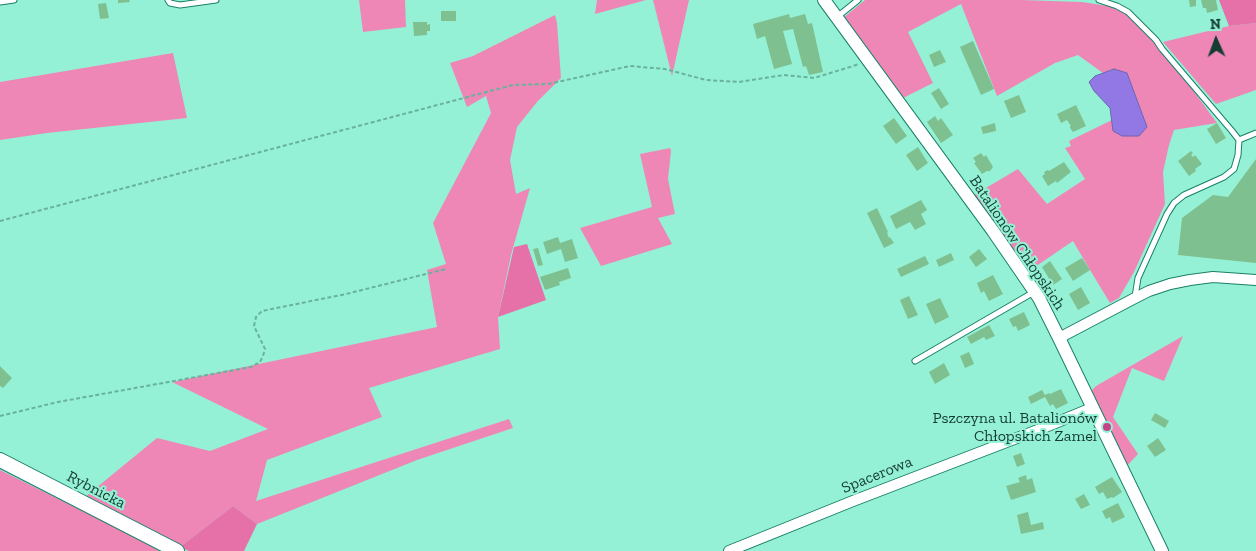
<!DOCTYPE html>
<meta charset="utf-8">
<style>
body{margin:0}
#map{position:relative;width:1256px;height:551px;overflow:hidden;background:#95f1d5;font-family:"Zilla Slab",serif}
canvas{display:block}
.north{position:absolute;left:1191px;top:15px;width:50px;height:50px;-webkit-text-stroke:4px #95f1d5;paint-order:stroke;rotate:358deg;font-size:14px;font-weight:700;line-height:20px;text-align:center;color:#143c31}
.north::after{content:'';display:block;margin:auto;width:18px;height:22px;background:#143c31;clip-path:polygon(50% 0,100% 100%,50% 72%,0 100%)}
</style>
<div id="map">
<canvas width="1256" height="551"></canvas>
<div class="north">N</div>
</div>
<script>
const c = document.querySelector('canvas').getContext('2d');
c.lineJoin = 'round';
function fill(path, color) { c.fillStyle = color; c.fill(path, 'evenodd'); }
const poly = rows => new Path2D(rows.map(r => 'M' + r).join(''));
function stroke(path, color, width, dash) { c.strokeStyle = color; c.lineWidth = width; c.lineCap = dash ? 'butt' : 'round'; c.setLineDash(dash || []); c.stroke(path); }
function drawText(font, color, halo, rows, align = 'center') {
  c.font = font + ' "Zilla Slab",serif'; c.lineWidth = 4; c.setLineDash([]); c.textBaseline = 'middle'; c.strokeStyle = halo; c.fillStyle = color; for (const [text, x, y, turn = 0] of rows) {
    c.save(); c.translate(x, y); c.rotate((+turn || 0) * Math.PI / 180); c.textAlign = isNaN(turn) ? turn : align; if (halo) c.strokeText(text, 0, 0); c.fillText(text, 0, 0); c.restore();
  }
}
const green = poly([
 [359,0,405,0,406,27,363,32],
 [597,0,646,0,595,14],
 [653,0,689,0,672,76],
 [865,0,1021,0,1082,2,1120,8,1154,37,1217,123,1174,130,1169,145,1163,172,1165,204,1134,272,1119,298,1110,303,1090,270,1073,241,1029,271,974,195,1018,169,1047,204,1085,179,1065,148,1071,146,1069,141,1112,120,1113,131,1114,69,1103,73,1078,55,1055,63,997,96,961,4,908,32,933,83,903,98,843,18],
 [555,15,557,23,561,78,537,102,517,127,510,160,516,194,530,188,511,255,498,317,500,349,369,388,382,417,267,460,256,501,509,419,513,428,417,460,257,524,233,506,180,547,85,497,157,438,210,451,268,429,172,382,437,327,427,270,446,264,433,223,491,113,486,96,467,107,450,63,473,56],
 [1256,23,1256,90,1216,104,1163,42,1229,26],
 [173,53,187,118,47,133,0,140,0,82],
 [670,148,671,151,668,179,675,214,658,218,672,244,601,266,580,228,652,207,640,154],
 [1183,336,1164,381,1132,368,1113,417,1138,454,1126,467,1089,393,1096,386],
 [0,470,159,549,158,551,0,551]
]);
const forest = poly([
 [1219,0,1256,0,1256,23,1229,26],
 [527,244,546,300,498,317,514,247],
 [233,506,257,524,244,551,189,551,180,547]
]);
const water = poly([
 [1114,69,1127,73,1147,127,1139,136,1122,136,1113,131,1110,108,1094,91,1089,82,1095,76,1114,69]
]);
const building = poly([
 [118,0,129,0,130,2,118,3],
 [1189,0,1196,0,1196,6,1190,7],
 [1201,0,1216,0,1218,10,1207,13,1206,8,1203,8],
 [106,3,109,18,100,19,98,4],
 [441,11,456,11,456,21,441,21],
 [789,14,790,18,805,14,808,24,812,23,823,72,809,75,806,66,803,67,793,29,783,31,792,64,774,69,765,36,757,39,753,24],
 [413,22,427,22,427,25,430,24,430,31,427,31,427,35,414,36],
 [973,41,994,89,981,95,960,47],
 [940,50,946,62,934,67,929,55],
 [939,88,949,104,941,109,931,93],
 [1019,95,1026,112,1011,118,1004,101],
 [1076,105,1086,126,1073,132,1070,128,1070,126,1071,126,1067,120,1061,123,1057,114],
 [935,116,938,121,941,118,953,135,941,143,927,122],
 [894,118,907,136,896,144,883,126],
 [995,123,996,131,983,134,981,127],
 [1217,123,1226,138,1216,144,1207,129],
 [918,147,928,163,917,171,906,155],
 [1191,151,1193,153,1191,155,1193,157,1195,155,1202,164,1195,169,1196,171,1189,176,1178,161],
 [981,153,984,157,986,155,993,167,990,171,987,171,982,174,974,163,976,162,973,158],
 [1256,159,1256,263,1178,255,1182,218,1213,195,1228,197],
 [1064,162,1071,172,1057,183,1056,181,1048,186,1042,176,1045,174,1044,172,1048,170,1049,171],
 [921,200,927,210,921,214,926,224,915,230,910,222,896,229,890,216],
 [877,208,888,232,887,233,889,238,890,237,894,243,884,248,867,213],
 [558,237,560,243,572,239,578,258,565,262,561,249,547,254,543,242],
 [538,248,543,265,538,266,533,249],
 [979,249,987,259,976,267,969,257],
 [951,253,954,260,939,267,936,260],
 [925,256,929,264,901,277,897,269],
 [1082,258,1090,270,1073,281,1065,268],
 [1050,261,1062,279,1053,285,1042,267],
 [568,268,571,278,559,282,560,285,545,290,540,277],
 [993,275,1003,294,989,301,984,291,981,293,977,283],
 [1081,287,1090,303,1078,310,1069,294],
 [909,296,918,315,908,319,900,300],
 [940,298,949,317,935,324,926,304],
 [1024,312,1030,325,1018,331,1016,326,1013,327,1009,319],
 [989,325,995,336,986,340,984,337,971,344,967,337],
 [969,352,974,364,965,368,960,356],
 [944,363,950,375,935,384,929,372],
 [0,366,12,378,3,388,0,386],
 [1061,389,1068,403,1056,409,1053,404,1050,406,1045,397,1031,404,1028,397,1042,390,1045,395,1049,393,1050,394],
 [1155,413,1169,421,1165,428,1151,420],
 [1158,438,1166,450,1155,457,1147,446],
 [1021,453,1025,464,1017,467,1013,456],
 [1026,475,1027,480,1032,478,1036,492,1011,500,1006,486,1020,482,1018,478],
 [1112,477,1122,492,1113,498,1112,497,1107,499,1103,492,1099,494,1095,487],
 [1084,494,1090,505,1081,509,1075,499],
 [1118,503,1125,517,1112,523,1110,517,1106,519,1102,511],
 [1028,512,1031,525,1043,522,1044,529,1021,534,1017,515]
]);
const path = poly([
 [0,221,513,85,548,84,630,66,665,69,706,80,739,82,784,75,814,78,850,67,859,64],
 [0,416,58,402,251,367,260,362,263,356,265,349,254,326,256,317,262,311,346,294,446,269]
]);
const service = poly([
 [168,0,170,3,180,5,216,0],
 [1099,0,1117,6,1128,12,1156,40,1162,49,1232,131,1239,140],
 [0,2,14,0],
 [837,17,858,0],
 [1135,297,1138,278,1167,214,1174,203,1184,195,1224,177,1234,169,1238,155,1239,140,1256,133],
 [915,361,1034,292]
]);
const minor = poly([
 [1059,338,1135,298,1149,291,1170,284,1190,280,1213,277,1256,280],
 [729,551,853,501,1043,428,1092,408]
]);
const tertiary = poly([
 [824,0,993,231,1039,298,1059,338,1162,551]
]);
const secondary = poly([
 [0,460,177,551]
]);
const markers = [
 [1107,427,5,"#c74387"]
];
const streetNames = [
 ["Batalionów Chłopskich",1017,243,56],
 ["Spacerowa",877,475,-22],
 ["Rybnicka",96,490,27]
];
const poiNames = [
 ["Pszczyna ul. Batalionów",1097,418],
 ["Chłopskich Zamel",1097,436]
];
fill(green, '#ee87b6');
fill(forest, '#e670a8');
fill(water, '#9278e5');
stroke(water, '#6c66af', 1);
fill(building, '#7ec090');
stroke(service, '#188067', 7);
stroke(minor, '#188067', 12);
stroke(tertiary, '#188067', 14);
stroke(secondary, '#188067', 16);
stroke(path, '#68b29c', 2, [4, 2.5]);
stroke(service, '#fff', 5);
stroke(minor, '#fff', 10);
stroke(tertiary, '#fff', 12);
stroke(secondary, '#fff', 14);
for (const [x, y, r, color] of markers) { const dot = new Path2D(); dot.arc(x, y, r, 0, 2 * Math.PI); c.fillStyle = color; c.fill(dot); stroke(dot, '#95f1d5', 2); }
drawText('16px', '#143c31', '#95f1d5', streetNames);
drawText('16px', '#143c31', '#95f1d5', poiNames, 'right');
</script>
